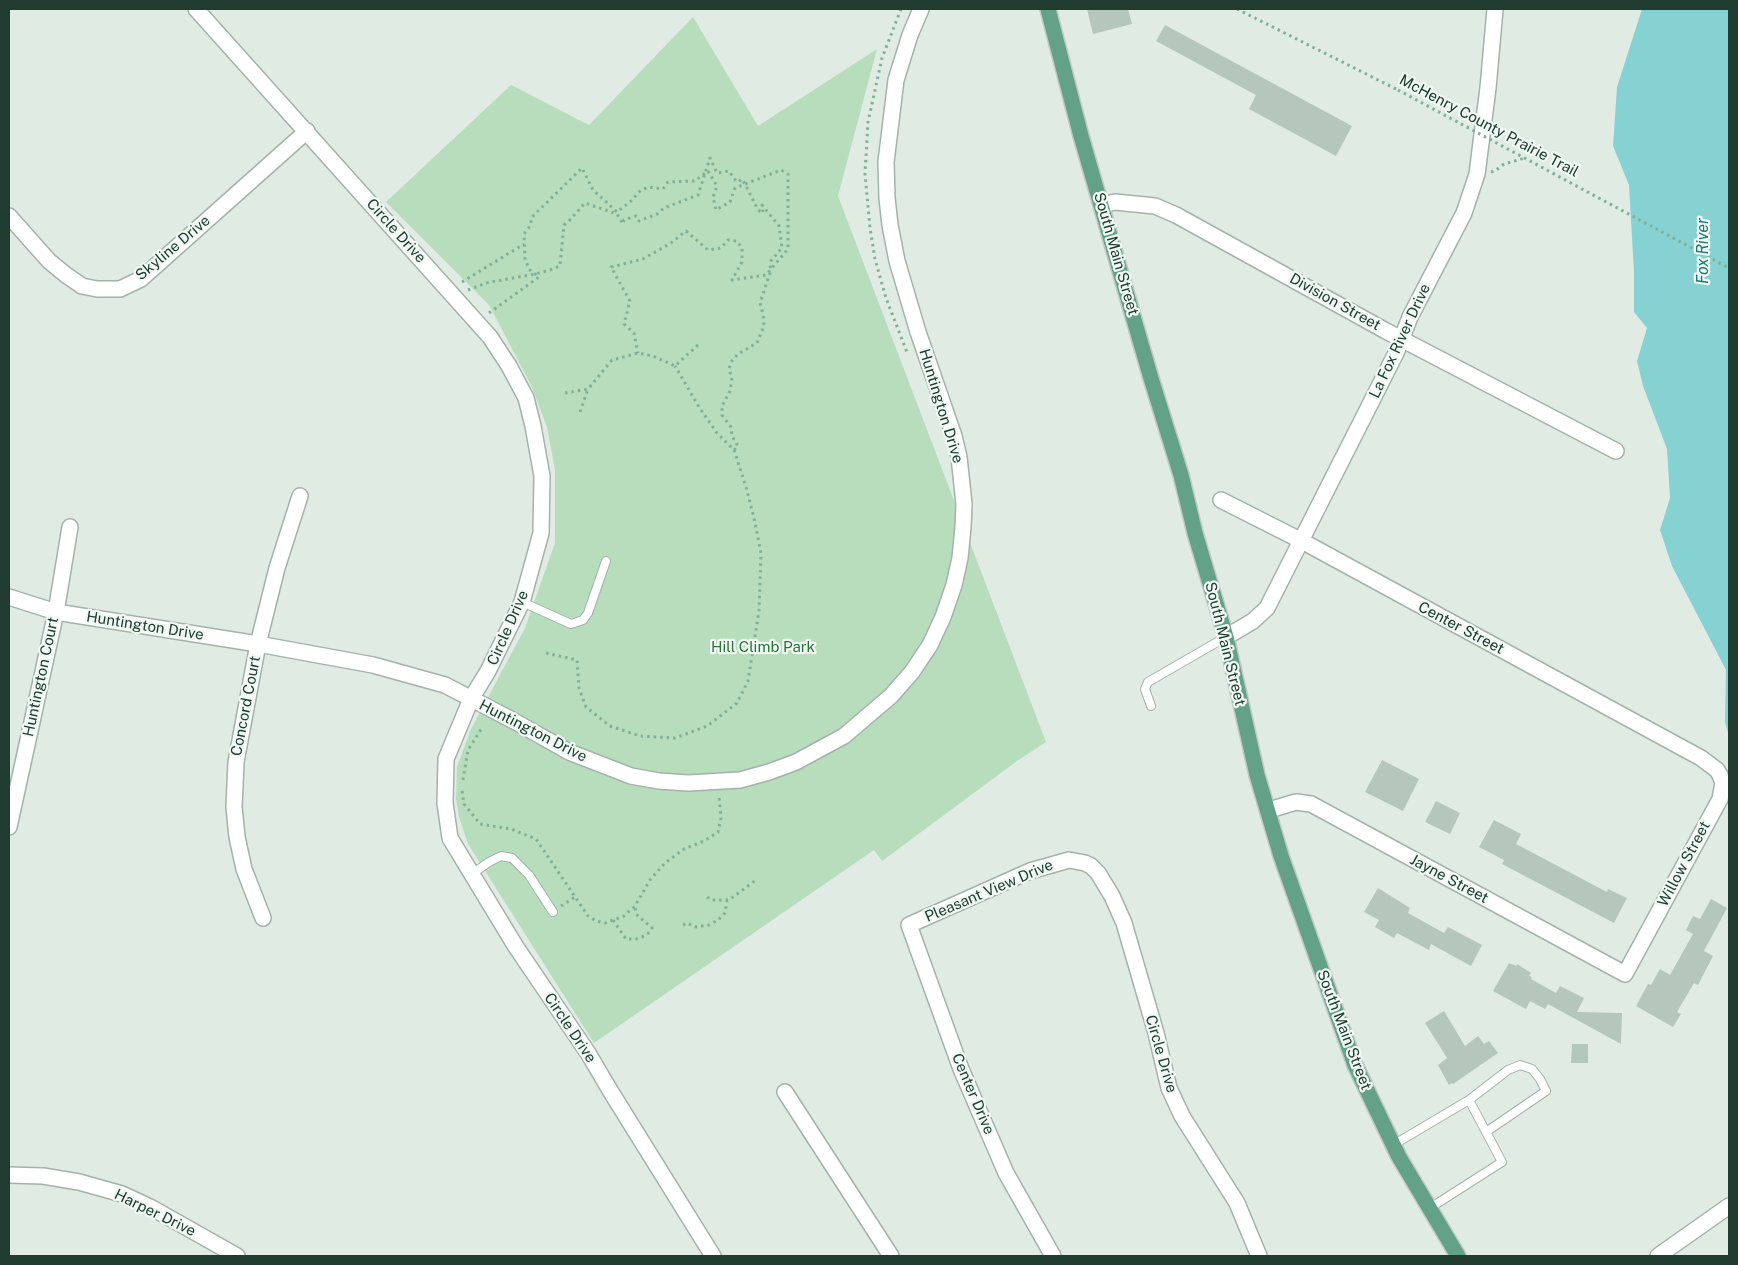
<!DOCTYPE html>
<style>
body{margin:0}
#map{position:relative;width:1738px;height:1265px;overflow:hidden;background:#e0ebe4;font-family:"Public Sans",sans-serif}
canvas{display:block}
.frame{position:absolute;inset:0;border:10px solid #203c30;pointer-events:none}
</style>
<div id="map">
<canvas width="1738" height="1265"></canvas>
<div class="frame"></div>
</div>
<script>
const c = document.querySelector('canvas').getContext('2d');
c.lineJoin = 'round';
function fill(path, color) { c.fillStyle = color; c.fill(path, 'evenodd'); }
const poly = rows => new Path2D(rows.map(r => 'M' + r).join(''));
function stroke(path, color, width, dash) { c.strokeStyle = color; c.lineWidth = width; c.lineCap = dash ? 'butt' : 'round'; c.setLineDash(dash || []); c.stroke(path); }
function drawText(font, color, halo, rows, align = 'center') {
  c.font = font + ' "Public Sans",sans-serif'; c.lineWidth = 4.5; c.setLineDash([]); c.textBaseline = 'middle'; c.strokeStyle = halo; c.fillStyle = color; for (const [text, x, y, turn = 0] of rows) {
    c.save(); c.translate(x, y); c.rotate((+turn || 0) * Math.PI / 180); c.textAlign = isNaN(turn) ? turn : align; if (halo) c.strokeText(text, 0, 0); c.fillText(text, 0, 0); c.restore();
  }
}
const green = poly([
 [693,17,758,126,877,49,838,196,1046,742,1017,761,882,861,874,850,594,1043,468,844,459,817,456,799,457,767,470,731,525,628,555,543,555,470,547,427,531,385,489,305,386,202,511,85,589,125]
]);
const water = poly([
 [1642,9,1729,9,1729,736,1725,722,1726,670,1672,566,1660,530,1670,498,1667,449,1643,386,1637,361,1647,328,1634,312,1634,272,1629,185,1613,146,1617,87]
]);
const building = poly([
 [1087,9,1128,9,1132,24,1093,34],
 [1165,25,1352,126,1336,156,1249,109,1256,95,1156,41],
 [1382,760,1419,779,1403,811,1365,792],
 [1436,801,1460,813,1450,834,1425,822],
 [1494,820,1521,834,1516,844,1607,892,1608,889,1627,898,1614,923,1502,864,1504,860,1479,847],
 [1378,888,1410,908,1408,913,1444,933,1448,927,1482,945,1471,966,1431,944,1429,950,1397,933,1394,938,1375,927,1379,920,1364,912],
 [1711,899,1727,908,1704,951,1713,956,1698,985,1694,983,1677,1012,1681,1014,1673,1027,1636,1006,1648,984,1651,985,1660,969,1670,975,1693,934,1686,930,1693,916,1700,919],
 [1509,963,1516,966,1517,964,1531,973,1529,976,1532,977,1531,979,1556,993,1560,986,1584,998,1577,1012,1622,1013,1621,1044,1548,1004,1545,1009,1530,1001,1526,1009,1493,991],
 [1444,1011,1465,1046,1478,1036,1484,1044,1489,1041,1498,1053,1453,1084,1452,1083,1449,1085,1438,1065,1447,1058,1425,1023],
 [1572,1044,1588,1044,1588,1063,1571,1063]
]);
const path = poly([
 [901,9,882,58,868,122,865,174,870,228,875,259,886,298,908,355],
 [1237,9,1398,90],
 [1491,172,1495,171,1504,164,1525,158],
 [462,282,524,244],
 [468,290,486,283,535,274,550,270,560,266,564,225,568,222,585,203,617,214,623,224,624,220,636,216,639,221,657,214,664,208,698,195,710,158,717,173,729,171,736,181,739,182,741,179,745,184,758,210,763,213,762,205,779,226,782,248,771,261,770,270],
 [489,313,539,277,530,270,525,260,524,234,530,226,532,217,582,168,593,190,617,212,631,201,641,190,649,187,663,189,668,182,695,181,708,171,717,186,713,197,716,210,730,202,735,188,781,170,788,174,788,249,766,275,732,280,742,262,742,248,737,241,728,240,721,248,708,250,686,231,671,243,643,259,611,267,630,301,624,324,634,333,638,353],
 [565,393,588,389,612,360,638,353,653,356,675,366,699,344],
 [580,412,588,389],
 [734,450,738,446,732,436,731,427,722,415,722,406,730,391,732,378,729,369,731,362,738,354,757,343,764,326,763,314,760,303,771,270],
 [546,653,577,660,579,688,586,707,610,726,640,736,675,738,707,726,737,703,748,681,759,611,761,553,754,518,746,487,734,450,717,433,699,407,675,366],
 [463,780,468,750,482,728],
 [462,791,464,804,480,824,511,829,536,839,588,916,596,921,605,923,624,916,635,906,650,880,665,863,684,849,704,841,718,832,721,818,719,796],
 [707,897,712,900,729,900,756,880],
 [561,906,575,897],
 [613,920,626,939,636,939,642,937,650,932,652,928,636,914,635,907],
 [683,925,687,923,696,927,709,925,718,920,725,913,727,901]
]);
const service = poly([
 [522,602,571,624,583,620,588,613,606,561],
 [1151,706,1145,689,1148,682,1226,637],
 [472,874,489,862,501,856,512,858,529,875,553,912],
 [1469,1100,1508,1070,1520,1065,1532,1069,1540,1079,1546,1091,1486,1132],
 [1393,1145,1469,1100,1502,1162,1430,1208]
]);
const minor = poly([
 [196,9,490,337,509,366,526,398,533,426,542,476,541,533,522,602,488,671,471,699,446,759,445,803,450,838,516,947,588,1053,611,1092,713,1256],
 [1102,205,1115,202,1155,206,1176,215,1386,331,1616,451],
 [9,216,49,261,66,275,82,286,97,289,120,289,141,279,307,131],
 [1221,500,1300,540,1701,758,1717,770,1720,775,1723,783,1720,799,1625,974,1311,804,1296,802,1269,810],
 [1226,637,1253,621,1267,608,1396,353,1410,317,1464,213,1477,174,1488,88,1495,9],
 [9,827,56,612,70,527],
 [263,918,244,869,237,837,234,807,236,762,258,644,277,568,300,496],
 [785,1092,891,1256],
 [9,1175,43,1176,79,1182,122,1194,152,1208,237,1256],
 [1053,1256,1006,1173,961,1069,909,925,1030,871,1069,860,1085,863,1091,866,1098,873,1112,896,1124,923,1156,1033,1169,1088,1182,1116,1237,1203,1259,1256],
 [1658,1256,1729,1206]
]);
const tertiary = poly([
 [9,597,56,612,258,644,373,665,445,685,514,721,569,752,631,776,659,781,688,783,740,780,769,772,796,762,844,736,891,696,912,672,930,645,943,617,954,585,960,558,963,527,964,504,959,457,954,436,918,332,897,261,890,225,887,198,886,162,896,80,910,35,921,9]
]);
const primary = poly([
 [1048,9,1081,136,1150,375,1181,475,1195,533,1226,637,1257,775,1281,856,1355,1065,1399,1157,1458,1256]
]);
const pathBridge = poly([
 [1398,90,1729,268]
]);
const streetNames = [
 ["McHenry County Prairie Trail",1489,126,28],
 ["Circle Drive",396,231,48],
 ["Skyline Drive",173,248,-40],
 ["South Main Street",1116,254,74],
 ["Division Street",1335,302,29],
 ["La Fox River Drive",1400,341,-65],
 ["Huntington Drive",941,406,73],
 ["Huntington Drive",145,626,9],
 ["Circle Drive",508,628,-66],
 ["Center Street",1461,628,28],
 ["South Main Street",1225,644,76],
 ["Huntington Court",41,677,-78],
 ["Concord Court",246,706,-79],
 ["Huntington Drive",533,731,27],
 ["Willow Street",1684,864,-62],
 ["Jayne Street",1449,879,28],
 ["Pleasant View Drive",989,891,-23],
 ["Circle Drive",570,1028,56],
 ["South Main Street",1344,1030,69],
 ["Circle Drive",1161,1054,74],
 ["Center Drive",973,1094,67],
 ["Harper Drive",155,1213,26]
];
const parkNames = [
 ["Hill Climb Park",763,647]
];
const waterNames = [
 ["Fox River",1703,251,-90]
];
fill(green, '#b8ddbc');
fill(water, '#86d2d2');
fill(building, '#b5c6bd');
stroke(service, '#a3b3aa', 10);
stroke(minor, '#a3b3aa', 18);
stroke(tertiary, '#a3b3aa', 18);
stroke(primary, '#c1c8c5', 18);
stroke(path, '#80b099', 3, [2.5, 4]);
stroke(service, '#fff', 8);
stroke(minor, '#fff', 15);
stroke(tertiary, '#fff', 15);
stroke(primary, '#63a288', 15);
stroke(pathBridge, '#80b099', 3, [2.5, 4]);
drawText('15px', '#203c30', '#f0f8f3', streetNames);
drawText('15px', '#2a733b', '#f0f8f3', parkNames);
drawText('italic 16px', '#1a7879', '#f0f8f3', waterNames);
</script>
